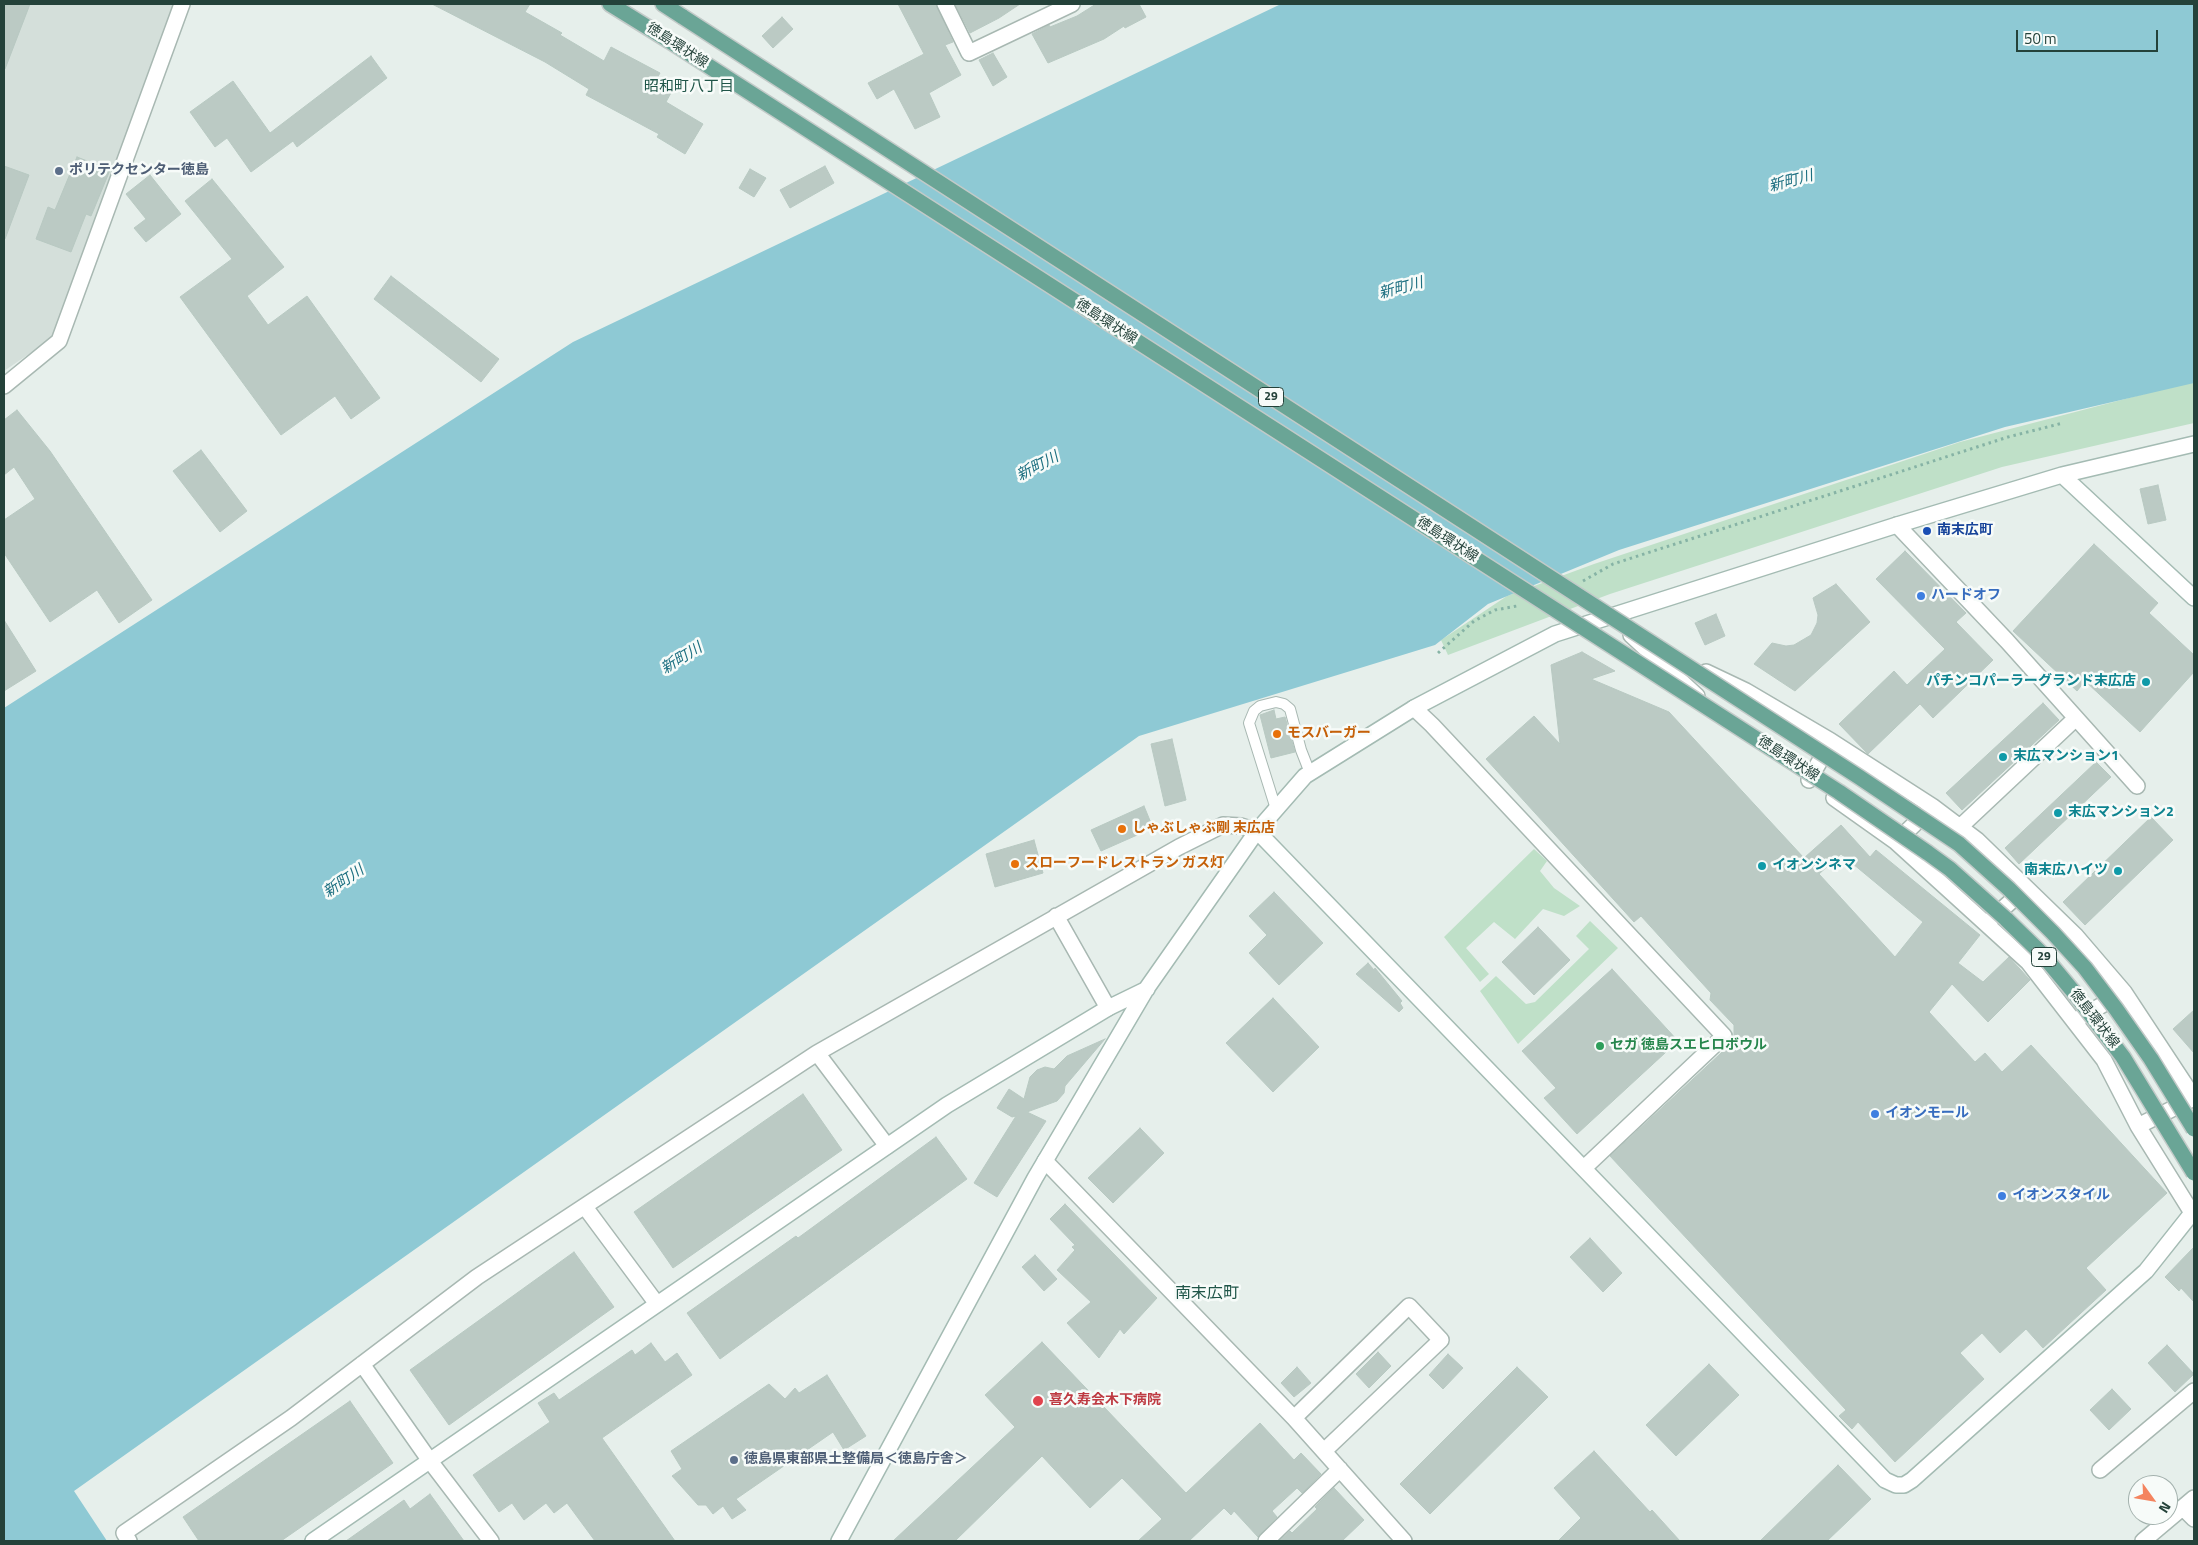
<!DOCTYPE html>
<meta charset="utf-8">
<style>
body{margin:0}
#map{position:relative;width:2198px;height:1545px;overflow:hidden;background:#e6efeb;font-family:"Titillium Web",sans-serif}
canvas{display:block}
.frame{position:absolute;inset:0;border:5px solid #24423a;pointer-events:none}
.north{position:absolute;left:2128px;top:1475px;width:50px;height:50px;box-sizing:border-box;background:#f7fbf9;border:1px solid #a3b1ad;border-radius:50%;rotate:122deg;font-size:14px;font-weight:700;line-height:20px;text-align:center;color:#24423a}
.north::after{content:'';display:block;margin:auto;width:18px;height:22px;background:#f4845f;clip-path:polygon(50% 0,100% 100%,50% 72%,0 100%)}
.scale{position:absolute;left:2016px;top:30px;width:142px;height:22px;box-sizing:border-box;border:2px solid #24423a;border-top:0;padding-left:6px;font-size:15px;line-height:18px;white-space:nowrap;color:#24423a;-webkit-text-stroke:4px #f7fbf9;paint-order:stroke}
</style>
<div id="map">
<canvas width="2198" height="1545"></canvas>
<div class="frame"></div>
<div class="north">N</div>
<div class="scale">50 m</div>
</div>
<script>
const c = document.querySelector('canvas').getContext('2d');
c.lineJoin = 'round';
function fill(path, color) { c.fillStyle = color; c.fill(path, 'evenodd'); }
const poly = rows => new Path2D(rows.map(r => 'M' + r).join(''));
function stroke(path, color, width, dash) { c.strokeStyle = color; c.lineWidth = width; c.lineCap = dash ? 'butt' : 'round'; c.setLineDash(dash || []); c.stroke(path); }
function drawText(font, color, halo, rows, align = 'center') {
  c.font = font + ' "Titillium Web","Noto Sans JP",sans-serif'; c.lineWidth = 5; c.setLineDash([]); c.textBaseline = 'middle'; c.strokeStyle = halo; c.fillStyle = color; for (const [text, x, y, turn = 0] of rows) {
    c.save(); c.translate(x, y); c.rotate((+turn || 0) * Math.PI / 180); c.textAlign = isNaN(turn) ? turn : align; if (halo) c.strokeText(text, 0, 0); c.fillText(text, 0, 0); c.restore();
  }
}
const built = poly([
 [4,4,174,4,54,337,4,371]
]);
const green = poly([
 [2194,381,2194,423,2002,467,1610,594,1448,655,1441,640,1507,596,1594,564,1960,442],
 [1534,849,1547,861,1540,871,1554,888,1580,906,1564,916,1543,909,1515,939,1494,922,1466,948,1489,974,1480,982,1444,937],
 [1590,921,1618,948,1518,1044,1480,991,1496,976,1526,1004,1535,1002,1589,949,1576,936]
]);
const water = poly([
 [1281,4,2194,4,2194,383,2005,427,1619,550,1488,604,1435,645,1139,736,74,1491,107,1541,4,1541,4,708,573,342]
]);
const building = poly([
 [4,4,30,4,5,69,4,69,4,4],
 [432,4,530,4,525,12,562,33,560,35,604,61,611,47,660,73,655,82,672,91,666,102,703,124,685,154,657,137,659,134,586,95,589,89,545,62,432,4],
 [898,4,936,4,953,42,945,45,961,75,929,93,940,117,915,129,894,89,877,99,868,83,924,54,898,4],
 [955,4,1020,4,999,18,970,33,955,4],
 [1096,4,1139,4,1146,17,1125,28,1124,26,1104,39,1048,63,1032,34,1049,25,1050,27,1077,16,1096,4],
 [782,17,793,29,773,48,762,36,782,17],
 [993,53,1007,77,993,86,979,60,993,53],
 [371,56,387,78,297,147,293,141,251,172,227,138,215,147,190,112,233,81,270,133,371,56],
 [77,157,110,170,91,216,86,214,71,252,36,239,48,207,55,210,77,157],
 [4,166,29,175,5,239,4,239,4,166],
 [825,166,834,183,790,208,780,190,825,166],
 [750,169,766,178,754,197,739,188,750,169],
 [150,175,181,214,146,242,134,228,146,219,126,194,150,175],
 [212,179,284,267,247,296,268,325,307,296,380,398,351,419,335,396,281,435,180,297,232,259,185,201,212,179],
 [391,276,499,359,481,382,374,299,391,276],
 [17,410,50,451,152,600,119,623,97,590,50,622,4,553,4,520,35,499,14,467,4,475,4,420,17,410],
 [201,450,247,511,220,532,173,471,201,450],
 [2158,485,2166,520,2148,524,2140,489,2158,485],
 [2094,544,2158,603,2149,613,2194,655,2194,672,2140,732,2085,681,2077,691,2013,631,2094,544],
 [1905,551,1966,613,1956,622,1993,660,1933,718,1920,704,1868,754,1839,724,1894,671,1907,685,1945,649,1876,579,1905,551],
 [1836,584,1870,622,1795,691,1754,664,1772,643,1786,646,1794,645,1811,635,1817,623,1818,615,1813,598,1836,584],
 [1716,614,1725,636,1705,645,1695,623,1716,614],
 [4,620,36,671,4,691,4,620],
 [1582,652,1615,671,1591,679,1669,712,1804,858,1841,825,1870,857,1876,850,1980,935,1958,963,1983,982,2009,957,2030,980,1988,1022,1952,984,1929,1012,1975,1062,1985,1053,2002,1072,2031,1045,2167,1193,2086,1268,2106,1290,2043,1348,2026,1329,2000,1353,1982,1333,1960,1353,1984,1379,1895,1462,1858,1422,1852,1429,1839,1416,1846,1410,1610,1156,1734,1041,1734,1025,1710,1000,1711,993,1641,916,1634,922,1486,759,1534,716,1560,744,1551,665,1582,652],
 [1841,854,1923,922,1895,957,1819,874,1841,854],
 [2043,703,2059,720,1962,810,1946,793,2043,703],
 [1274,710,1276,719,1285,717,1295,752,1271,758,1260,715,1274,710],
 [1172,739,1186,800,1165,806,1151,744,1172,739],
 [2096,762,2111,777,2019,864,2005,848,2096,762],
 [1144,806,1153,828,1101,851,1091,830,1144,806],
 [2151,817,2173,840,2085,925,2063,902,2151,817],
 [1034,840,1043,873,995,887,986,854,1034,840],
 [1274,892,1323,943,1279,985,1249,953,1267,935,1249,916,1274,892],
 [1538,927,1570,960,1534,995,1502,962,1538,927],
 [1368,963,1374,970,1375,968,1402,1001,1400,1003,1403,1008,1399,1012,1356,974,1368,963],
 [1612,969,1678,1041,1577,1134,1544,1098,1556,1088,1522,1051,1612,969],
 [1273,998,1319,1047,1273,1092,1226,1043,1273,998],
 [2194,1010,2194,1053,2173,1029,2194,1010],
 [1105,1039,1065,1086,1064,1093,1057,1101,1027,1112,1046,1121,997,1197,974,1183,1016,1116,1012,1117,997,1108,1009,1089,1024,1099,1030,1077,1037,1070,1045,1067,1054,1069,1067,1056,1105,1039],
 [803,1094,842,1150,673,1268,634,1212,803,1094],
 [1140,1128,1164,1153,1113,1203,1088,1178,1140,1128],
 [936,1137,967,1179,720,1359,687,1313,796,1236,798,1238,936,1137],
 [1065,1204,1157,1298,1124,1334,1120,1329,1099,1358,1067,1323,1091,1302,1057,1270,1075,1250,1072,1247,1075,1245,1050,1219,1065,1204],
 [1590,1238,1622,1273,1603,1292,1570,1257,1590,1238],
 [2194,1247,2194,1302,2181,1288,2179,1291,2165,1277,2194,1247],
 [574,1252,614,1307,449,1425,410,1370,574,1252],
 [1035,1255,1057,1279,1044,1291,1022,1267,1035,1255],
 [1042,1342,1186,1493,1260,1423,1294,1460,1301,1453,1321,1474,1302,1493,1297,1488,1272,1511,1277,1517,1258,1537,1234,1511,1231,1515,1224,1508,1189,1541,1138,1541,1162,1519,1122,1478,1090,1508,1042,1456,955,1541,893,1541,1015,1427,985,1395,1042,1342],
 [651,1343,665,1362,677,1353,692,1375,602,1438,675,1541,595,1541,567,1503,554,1513,546,1503,524,1520,512,1503,499,1512,473,1475,550,1422,538,1403,554,1393,559,1400,632,1350,635,1355,651,1343],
 [2167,1345,2194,1374,2175,1392,2148,1363,2167,1345],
 [1378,1352,1391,1366,1369,1388,1356,1374,1378,1352],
 [1448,1354,1463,1368,1443,1389,1429,1375,1448,1354],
 [1709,1364,1739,1395,1676,1456,1646,1425,1709,1364],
 [1297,1367,1311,1383,1294,1397,1281,1383,1297,1367],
 [1517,1367,1548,1397,1430,1514,1400,1484,1517,1367],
 [827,1375,866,1436,844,1450,833,1432,736,1499,746,1510,732,1519,723,1506,713,1514,706,1505,698,1505,672,1476,682,1469,671,1451,769,1384,785,1399,795,1388,799,1393,827,1375],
 [2112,1389,2131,1409,2109,1430,2090,1410,2112,1389],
 [350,1401,393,1463,281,1541,199,1541,183,1517,350,1401],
 [1594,1451,1650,1512,1652,1510,1680,1541,1558,1541,1581,1518,1554,1488,1594,1451],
 [1838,1465,1871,1499,1827,1541,1760,1541,1838,1465],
 [1334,1488,1364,1520,1342,1541,1279,1541,1290,1531,1292,1533,1317,1509,1315,1507,1334,1488],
 [430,1494,464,1541,346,1541,404,1500,410,1509,430,1494]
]);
const path = poly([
 [1583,581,1613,564,2008,437,2063,423],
 [1438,653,1474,621,1495,610,1517,606]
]);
const lane = poly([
 [1276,809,1249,723,1254,711,1260,706,1276,702,1284,704,1290,709,1301,750,1310,773]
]);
const street = poly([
 [945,4,969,53,1072,4],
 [4,386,59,341,182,4],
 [1897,525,2007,641,2137,786],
 [1631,635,1697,696],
 [1706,672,1746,691,1831,741,1932,806,1977,840,2076,936,2124,992,2194,1098],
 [1414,708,1432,725,1724,1036,1584,1168],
 [1809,780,1830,743],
 [1834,798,1896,842,2028,962,2104,1060,2138,1126,2194,1216],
 [1960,827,2076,718],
 [1896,842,1930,809],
 [1056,916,1108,1008],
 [1989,921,2026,888],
 [2078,1019,2121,994],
 [817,1053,887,1146],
 [2138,1126,2190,1100],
 [1045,1161,1294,1418,1404,1541],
 [585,1207,657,1304],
 [362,1364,430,1461,491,1541],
 [1294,1418,1409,1306,1441,1340,1324,1451],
 [2100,1470,2194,1391],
 [2183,1508,2194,1519],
 [129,1541,124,1533,291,1418,477,1277,817,1053,1179,847,1223,825,1241,826,1257,831],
 [1266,1541,1340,1469],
 [2143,1541,2194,1498]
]);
const secondary = poly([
 [2062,475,2194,598],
 [1257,831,1885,1480,1896,1485,1904,1485,1912,1480,2146,1271,2192,1213],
 [313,1541,947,1105,1108,1008,1147,989],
 [839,1541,1035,1178,1147,988,1257,831,1305,776,1414,708,1555,634,1897,525,2062,475,2194,444]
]);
const primary = poly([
 [610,4,668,40],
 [663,4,683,17]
]);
const primaryBridge = poly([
 [683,17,1859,777,1959,844,2009,889,2053,933,2085,968,2116,1009,2151,1059,2194,1129],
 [668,40,1839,792,1928,853,1950,869,2006,919,2042,954,2072,990,2123,1057,2194,1173]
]);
const markers = [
 [59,171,5,"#5c6f8a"],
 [1927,531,5,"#1a4fb4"],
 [1921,596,5,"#3f7fe0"],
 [2146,682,5,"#0f9aa8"],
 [1277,734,5,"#e8710a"],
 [2003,757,5,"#0f9aa8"],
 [2058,813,5,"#0f9aa8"],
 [1122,829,5,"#e8710a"],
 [1015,864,5,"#e8710a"],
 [1762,866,5,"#0f9aa8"],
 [2118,871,5,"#0f9aa8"],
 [1600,1046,5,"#2e9e5b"],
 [1875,1114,5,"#3f7fe0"],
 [2002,1196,5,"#3f7fe0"],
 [1038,1401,6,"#e0444e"],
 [734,1460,5,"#5c6f8a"]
];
const shields = [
 [1271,397,25],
 [2044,957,25]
];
const shieldNames = [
 ["29",1271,397],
 ["29",2044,957]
];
const streetNames = [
 ["徳島環状線",677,46,33],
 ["徳島環状線",1106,322,33],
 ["徳島環状線",1447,540,33],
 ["徳島環状線",1788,759,33],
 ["徳島環状線",2094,1019,52]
];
const serviceNames = [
 ["ポリテクセンター徳島",69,171],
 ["徳島県東部県土整備局＜徳島庁舎＞",744,1460]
];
const transitNames = [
 ["南末広町",1937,531]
];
const shopNames = [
 ["ハードオフ",1931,596],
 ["イオンモール",1885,1114],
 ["イオンスタイル",2012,1196]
];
const cultureNames = [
 ["パチンコパーラーグランド末広店",2136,682,"right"],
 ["末広マンション1",2013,757],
 ["末広マンション2",2068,813],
 ["イオンシネマ",1772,866],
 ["南末広ハイツ",2108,871,"right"]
];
const foodNames = [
 ["モスバーガー",1287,734],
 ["しゃぶしゃぶ剛 末広店",1132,829],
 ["スローフードレストラン ガス灯",1025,864]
];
const leisureNames = [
 ["セガ 徳島スエヒロボウル",1610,1046]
];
const healthNames = [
 ["喜久寿会木下病院",1049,1401]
];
const neighbourhoodNames = [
 ["昭和町八丁目",689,87]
];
const waterNames = [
 ["新町川",1791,182,-15],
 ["新町川",1401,289,-15],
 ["新町川",1038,467,-28],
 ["新町川",682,659,-32],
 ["新町川",344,882,-34]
];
const quarterNames = [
 ["南末広町",1207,1294]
];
fill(built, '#d4dfda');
fill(green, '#bfe0c8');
fill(water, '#8ec9d4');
fill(building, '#bbcac4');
stroke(building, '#b8c9c2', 1);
stroke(lane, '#a8b8b2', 12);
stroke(street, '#a8b8b2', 18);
stroke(secondary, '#a4bbb3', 18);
stroke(primary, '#c2cac8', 18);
stroke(path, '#86b3a5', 3, [2.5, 4]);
stroke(lane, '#fff', 10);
stroke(street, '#fff', 15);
stroke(secondary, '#fff', 15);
stroke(primary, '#6aa596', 15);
stroke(primaryBridge, '#c2cac8', 18, []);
stroke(primaryBridge, '#6aa596', 15);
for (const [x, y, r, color] of markers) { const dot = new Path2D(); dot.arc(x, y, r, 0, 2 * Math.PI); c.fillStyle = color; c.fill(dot); stroke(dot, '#f7fbf9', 2); }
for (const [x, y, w] of shields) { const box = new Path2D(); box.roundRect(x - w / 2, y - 9.5, w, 19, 4); c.fillStyle = '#f7fbf9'; c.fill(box); stroke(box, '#24423a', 1); }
drawText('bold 12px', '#24423a', null, shieldNames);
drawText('14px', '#24423a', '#f7fbf9', streetNames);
drawText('bold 14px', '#4e5e75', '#f7fbf9', serviceNames, 'left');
drawText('bold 14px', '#164399', '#f7fbf9', transitNames, 'left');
drawText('bold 14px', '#366cbe', '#f7fbf9', shopNames, 'left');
drawText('bold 14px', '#0d838f', '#f7fbf9', cultureNames, 'left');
drawText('bold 14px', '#c56008', '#f7fbf9', foodNames, 'left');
drawText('bold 14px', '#27864d', '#f7fbf9', leisureNames, 'left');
drawText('bold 14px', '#be3a42', '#f7fbf9', healthNames, 'left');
drawText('15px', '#1f5548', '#f7fbf9', neighbourhoodNames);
drawText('italic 15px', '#1c6f80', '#f7fbf9', waterNames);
drawText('16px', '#1f5548', '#f7fbf9', quarterNames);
</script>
